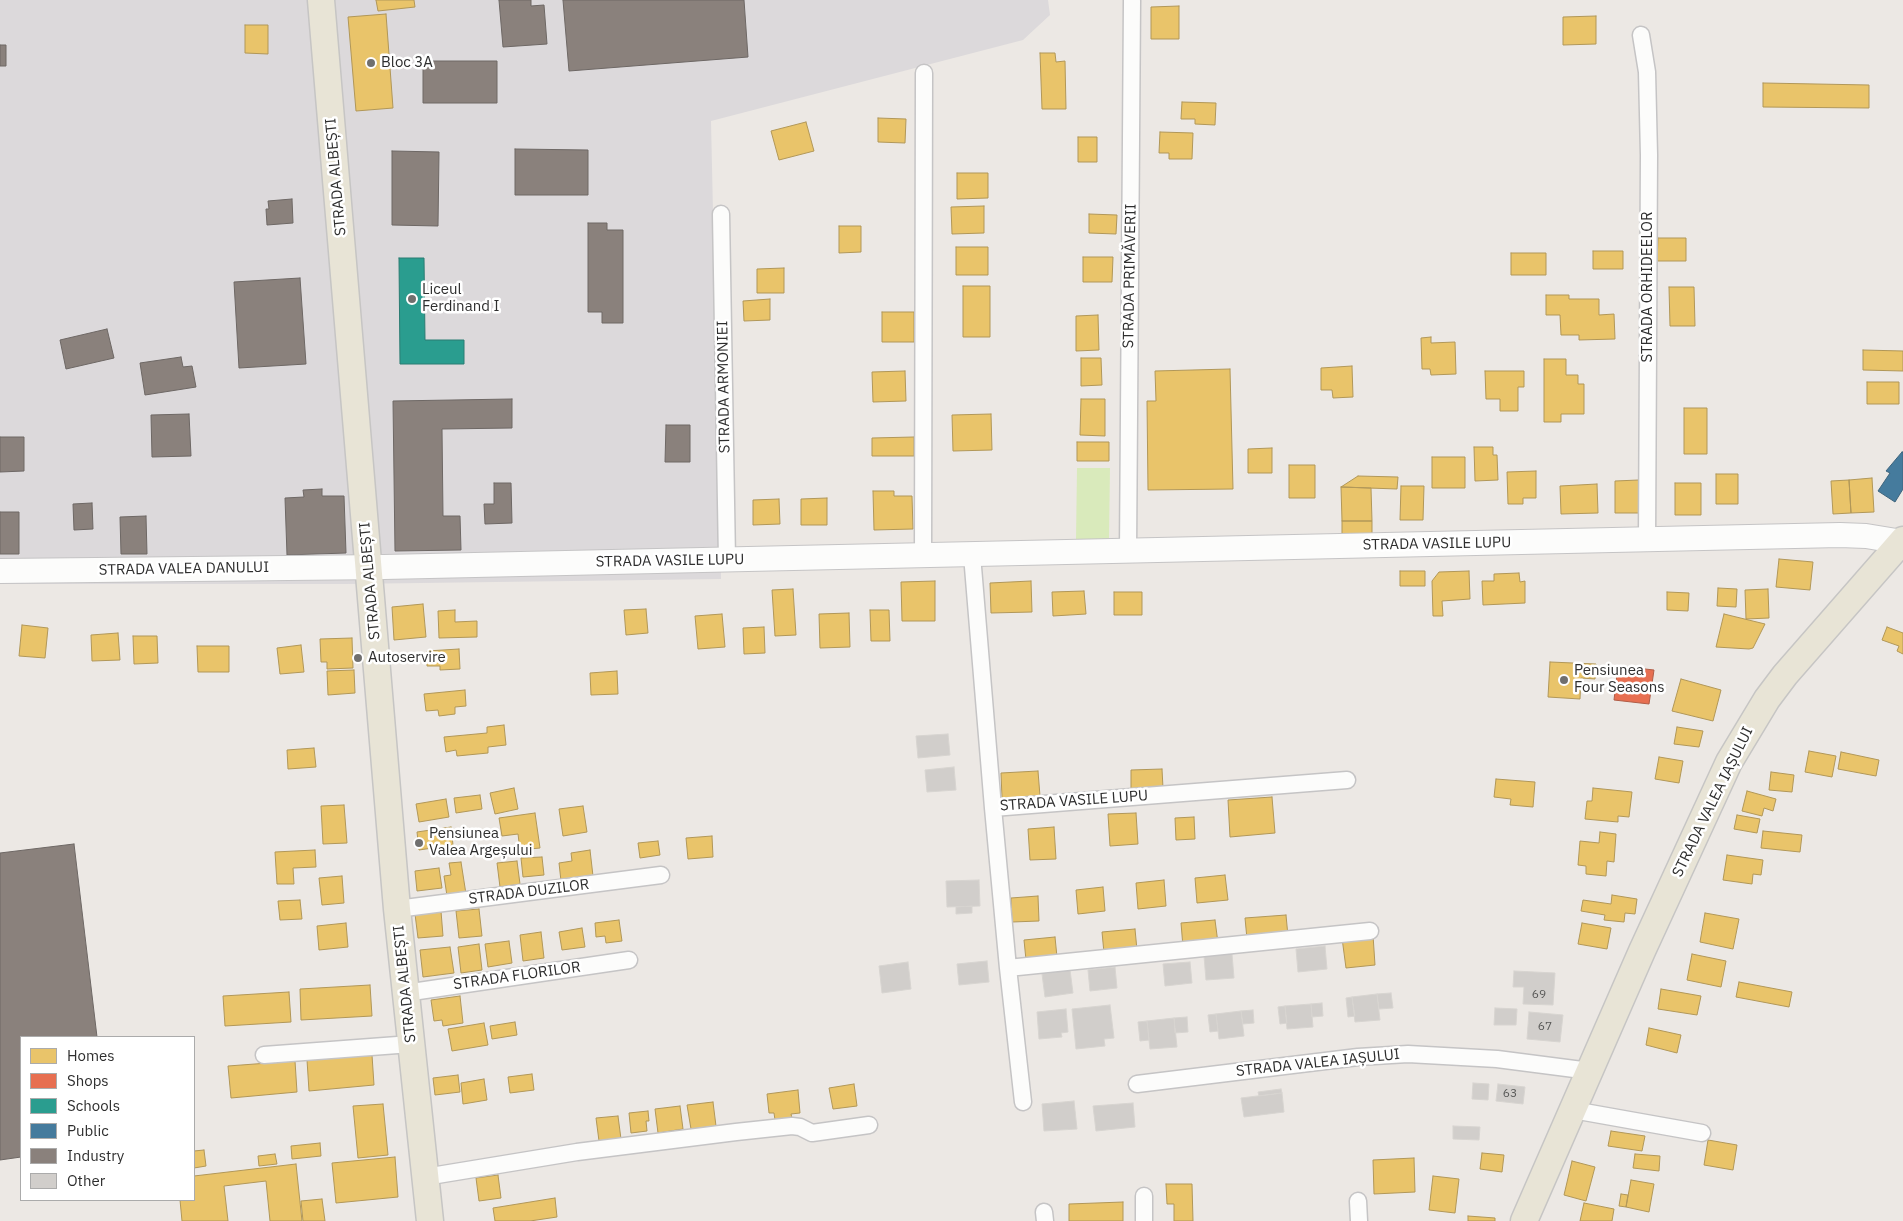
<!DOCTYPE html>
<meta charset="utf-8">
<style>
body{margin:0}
#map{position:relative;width:1903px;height:1221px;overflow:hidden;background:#ece8e4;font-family:"IBM Plex Sans",sans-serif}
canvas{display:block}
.legend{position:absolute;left:20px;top:1036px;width:175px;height:165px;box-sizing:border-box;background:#fff;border:1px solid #ababab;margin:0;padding:6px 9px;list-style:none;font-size:15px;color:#2e2e2e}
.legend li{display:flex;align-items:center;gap:10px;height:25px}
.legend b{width:25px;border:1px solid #ababab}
</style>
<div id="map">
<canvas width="1903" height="1221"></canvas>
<ul class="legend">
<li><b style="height:14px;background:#e9c46a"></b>Homes</li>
<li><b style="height:14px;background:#e76f51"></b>Shops</li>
<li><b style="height:14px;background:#2a9d8f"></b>Schools</li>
<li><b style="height:14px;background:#457b9d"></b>Public</li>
<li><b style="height:14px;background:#8a817c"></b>Industry</li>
<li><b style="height:14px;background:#d1cecb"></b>Other</li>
</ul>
</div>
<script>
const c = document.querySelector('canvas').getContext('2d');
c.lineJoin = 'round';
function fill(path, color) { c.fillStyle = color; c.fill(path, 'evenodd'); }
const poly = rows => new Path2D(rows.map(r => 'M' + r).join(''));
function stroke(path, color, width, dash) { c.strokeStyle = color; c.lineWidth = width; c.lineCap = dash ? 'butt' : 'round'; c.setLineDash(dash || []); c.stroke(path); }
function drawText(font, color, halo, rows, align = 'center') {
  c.font = font + ' "IBM Plex Sans",sans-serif'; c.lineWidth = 5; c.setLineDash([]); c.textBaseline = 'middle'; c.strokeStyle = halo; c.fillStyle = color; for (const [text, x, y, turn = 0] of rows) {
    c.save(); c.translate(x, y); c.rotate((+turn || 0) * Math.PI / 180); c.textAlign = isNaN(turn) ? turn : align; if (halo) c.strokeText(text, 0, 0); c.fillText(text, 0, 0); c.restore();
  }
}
const industrial = poly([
 [0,0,1048,0,1050,15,1023,40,711,121,721,579,346,584,0,584]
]);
const pitch = poly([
 [1077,468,1110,468,1109,539,1076,539]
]);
const homes = poly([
 [376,0,414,0,415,7,378,11,376,0],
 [1179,6,1179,39,1151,39,1151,7,1179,6],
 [386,14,393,108,356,111,348,17,386,14],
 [1596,16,1596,44,1563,45,1563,17,1596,16],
 [245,25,268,25,268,54,245,53,245,25],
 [1040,53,1055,53,1056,62,1065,61,1066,109,1042,109,1040,53],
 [1763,83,1869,85,1869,108,1763,107,1763,83],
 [1182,102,1216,103,1215,125,1195,124,1195,119,1181,119,1182,102],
 [878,118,906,119,905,143,878,142,878,118],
 [806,122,814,151,779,160,771,131,806,122],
 [1160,132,1193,133,1192,159,1169,159,1169,153,1159,153,1160,132],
 [1078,137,1097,137,1097,162,1078,162,1078,137],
 [957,173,988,173,988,198,957,199,957,173],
 [984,206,984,233,952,234,951,207,984,206],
 [1089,214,1117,215,1116,234,1089,233,1089,214],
 [839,226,861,226,861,252,839,253,839,226],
 [1658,238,1686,238,1686,261,1657,261,1658,238],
 [956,247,988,247,988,275,956,275,956,247],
 [1593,251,1623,251,1623,269,1593,269,1593,251],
 [1511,253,1546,253,1546,275,1511,275,1511,253],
 [1083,257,1113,257,1112,282,1083,282,1083,257],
 [784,268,784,293,757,293,757,269,784,268],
 [963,286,990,286,990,337,963,337,963,286],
 [1669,287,1694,287,1695,326,1670,326,1669,287],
 [1546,295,1569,295,1569,299,1599,299,1599,315,1614,314,1615,339,1579,340,1579,335,1561,335,1560,315,1546,315,1546,295],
 [770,299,770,320,744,321,743,301,770,299],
 [882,312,914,312,914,342,882,342,882,312],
 [1098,315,1099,350,1076,351,1076,316,1098,315],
 [1431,337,1431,343,1455,342,1456,374,1431,375,1430,369,1422,369,1421,338,1431,337],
 [1863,350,1903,351,1903,371,1863,370,1863,350],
 [1081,358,1101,358,1102,385,1081,386,1081,358],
 [1544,359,1566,359,1566,375,1578,375,1578,384,1584,384,1584,414,1561,414,1561,422,1544,422,1544,359],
 [1352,366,1353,397,1333,398,1332,390,1321,390,1321,368,1352,366],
 [1230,369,1233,489,1148,490,1147,401,1156,401,1155,371,1230,369],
 [905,371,906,401,873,402,872,372,905,371],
 [1485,371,1524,371,1524,387,1518,387,1518,411,1500,411,1500,399,1486,399,1485,371],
 [1867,382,1899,382,1899,404,1867,404,1867,382],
 [1081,399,1105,399,1105,436,1080,435,1081,399],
 [1684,408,1707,408,1707,454,1684,454,1684,408],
 [991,414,992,450,953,451,952,415,991,414],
 [914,437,914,456,872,456,872,438,914,437],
 [1077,442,1109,442,1109,461,1077,461,1077,442],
 [1474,447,1493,447,1493,455,1497,455,1498,480,1475,481,1474,447],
 [1272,448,1272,473,1248,473,1248,449,1272,448],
 [1432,457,1465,457,1465,488,1432,488,1432,457],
 [1289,465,1315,465,1315,498,1289,498,1289,465],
 [1536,471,1536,498,1523,498,1523,504,1508,504,1507,472,1536,471],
 [1716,474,1738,474,1738,504,1716,504,1716,474],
 [1358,476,1398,477,1397,489,1341,487,1358,476],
 [1872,478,1874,512,1851,513,1849,480,1872,478],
 [1639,480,1640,513,1615,513,1615,481,1639,480],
 [1849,480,1851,513,1833,514,1831,481,1849,480],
 [1675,483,1701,483,1701,515,1675,515,1675,483],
 [1597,484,1598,513,1561,514,1560,486,1597,484],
 [1401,486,1424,486,1423,520,1400,520,1401,486],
 [1341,487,1371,488,1372,521,1342,521,1341,487],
 [873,491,894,491,894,496,912,496,913,529,874,530,873,491],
 [827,498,827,525,801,525,801,499,827,498],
 [779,499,780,524,753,525,753,500,779,499],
 [1342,521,1372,521,1372,539,1342,539,1342,521],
 [1779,559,1813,562,1810,590,1776,587,1779,559],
 [1400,571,1425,571,1425,586,1400,586,1400,571],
 [1469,571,1470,599,1442,601,1443,616,1433,616,1432,581,1439,572,1469,571],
 [1519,573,1520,582,1525,581,1525,603,1483,605,1482,581,1494,581,1494,574,1519,573],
 [935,581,935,621,902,621,901,582,935,581],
 [1031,581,1032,612,991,613,990,583,1031,581],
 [1718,588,1737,589,1736,607,1717,606,1718,588],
 [793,589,796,635,775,636,772,590,793,589],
 [1768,589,1769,618,1746,619,1745,590,1768,589],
 [1084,591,1086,614,1053,616,1052,592,1084,591],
 [1114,592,1142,592,1142,615,1114,615,1114,592],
 [1667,592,1689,593,1688,611,1667,610,1667,592],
 [423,604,426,637,394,640,392,607,423,604],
 [646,609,648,633,626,635,624,610,646,609],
 [455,610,455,622,477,621,477,637,439,638,438,611,455,610],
 [870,610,889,610,890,641,871,641,870,610],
 [849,613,850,647,820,648,819,614,849,613],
 [722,614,725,647,698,649,695,616,722,614],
 [1724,614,1765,624,1753,648,1749,649,1716,647,1724,614],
 [22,625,48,628,45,658,19,656,22,625],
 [764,627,765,653,744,654,743,628,764,627],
 [1887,627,1903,633,1903,654,1897,651,1899,646,1882,640,1887,627],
 [118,633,120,660,92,661,91,635,118,633],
 [133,636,157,636,158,663,134,664,133,636],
 [352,638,353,668,327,669,327,662,321,662,320,639,352,638],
 [301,645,304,672,280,674,277,648,301,645],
 [197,646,229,646,229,672,198,672,197,646],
 [459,649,460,669,440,670,440,666,427,666,427,651,459,649],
 [1550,662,1596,664,1595,679,1581,678,1580,699,1548,697,1550,662],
 [354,670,355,693,328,695,327,671,354,670],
 [617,671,618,694,591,695,590,673,617,671],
 [1681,679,1721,690,1713,721,1672,711,1681,679],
 [465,690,466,706,455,707,455,714,439,716,438,710,426,711,424,694,465,690],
 [504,725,506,745,488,747,488,753,457,756,456,750,446,752,444,737,487,733,487,727,504,725],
 [1677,727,1703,731,1699,747,1674,744,1677,727],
 [314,748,316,767,288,769,287,750,314,748],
 [1809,751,1836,756,1832,777,1805,772,1809,751],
 [1841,752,1879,760,1876,776,1838,769,1841,752],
 [1659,757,1683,761,1679,783,1655,779,1659,757],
 [1162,769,1163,788,1131,789,1131,770,1162,769],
 [1038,771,1040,796,1002,798,1001,773,1038,771],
 [1771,772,1794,775,1792,792,1769,790,1771,772],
 [1496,779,1535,782,1533,807,1510,805,1511,799,1494,797,1496,779],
 [514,788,518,809,495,814,490,793,514,788],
 [1593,788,1632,792,1629,817,1618,816,1618,822,1585,819,1587,801,1592,801,1593,788],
 [1747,791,1776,799,1773,811,1764,808,1762,816,1742,811,1747,791],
 [480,795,482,809,456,813,454,798,480,795],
 [1272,797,1275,833,1230,837,1228,800,1272,797],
 [446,799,449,817,419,822,416,804,446,799],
 [344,805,347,843,323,844,321,806,344,805],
 [583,806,587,832,563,836,559,809,583,806],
 [535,813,540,848,520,850,518,834,502,836,499,818,535,813],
 [1136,813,1138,844,1110,846,1108,814,1136,813],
 [1737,815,1760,819,1757,833,1734,829,1737,815],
 [1194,817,1195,839,1176,840,1175,818,1194,817],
 [451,827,453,845,419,850,417,832,451,827],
 [1054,827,1056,859,1030,860,1028,829,1054,827],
 [1763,831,1802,835,1800,852,1761,848,1763,831],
 [1600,832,1616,834,1614,862,1607,861,1606,876,1586,874,1586,866,1578,865,1580,841,1599,843,1600,832],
 [712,836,713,857,688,859,686,838,712,836],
 [658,841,660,855,640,858,638,843,658,841],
 [315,850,316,867,293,868,294,884,277,884,275,852,315,850],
 [590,850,593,876,561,881,559,863,572,861,571,853,590,850],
 [1727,855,1763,860,1761,875,1753,874,1752,884,1723,880,1727,855],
 [542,857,544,875,523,877,521,858,542,857],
 [517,861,520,884,500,887,497,863,517,861],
 [461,862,466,894,447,896,444,876,451,875,449,863,461,862],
 [439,868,442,888,417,891,415,871,439,868],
 [1225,875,1228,900,1197,903,1195,878,1225,875],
 [342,876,344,903,322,905,319,878,342,876],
 [1164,880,1166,906,1138,909,1136,883,1164,880],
 [1103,887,1105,911,1078,914,1076,890,1103,887],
 [1612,895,1637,899,1635,914,1625,913,1624,922,1604,920,1605,915,1581,911,1583,900,1611,904,1612,895],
 [1038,896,1039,921,1012,922,1011,898,1038,896],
 [300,900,302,919,280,920,278,901,300,900],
 [479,909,482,936,459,938,456,911,479,909],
 [441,911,443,936,418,938,415,914,441,911],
 [1705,913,1739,919,1733,949,1700,942,1705,913],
 [1286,915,1288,936,1247,939,1245,918,1286,915],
 [619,920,622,941,606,943,605,936,596,937,595,923,619,920],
 [1215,920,1218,943,1183,947,1181,923,1215,920],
 [346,923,348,947,319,950,317,926,346,923],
 [1582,923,1611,928,1607,949,1578,944,1582,923],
 [582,928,585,947,562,950,559,932,582,928],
 [1135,929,1137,950,1104,953,1102,932,1135,929],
 [541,932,544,958,523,961,520,935,541,932],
 [1373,935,1375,965,1346,968,1342,938,1373,935],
 [1055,937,1057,957,1026,960,1024,940,1055,937],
 [509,941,512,963,488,967,485,944,509,941],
 [479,944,482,970,461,973,458,947,479,944],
 [450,947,454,973,423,977,420,950,450,947],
 [1692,954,1726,961,1721,987,1687,980,1692,954],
 [1739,982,1792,992,1789,1007,1736,997,1739,982],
 [370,985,372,1016,301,1020,300,989,370,985],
 [1661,989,1701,996,1697,1015,1658,1009,1661,989],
 [289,992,291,1022,225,1026,223,996,289,992],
 [460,996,463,1023,443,1026,442,1020,434,1021,431,1000,460,996],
 [515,1022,517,1035,492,1039,490,1026,515,1022],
 [484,1023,488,1045,452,1051,448,1029,484,1023],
 [1649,1028,1681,1035,1677,1053,1646,1045,1649,1028],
 [372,1055,374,1085,309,1091,307,1060,372,1055],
 [295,1061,297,1092,231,1098,228,1066,295,1061],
 [532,1074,534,1090,510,1093,508,1077,532,1074],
 [458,1075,460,1092,435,1095,433,1078,458,1075],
 [484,1079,487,1100,463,1104,461,1083,484,1079],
 [854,1084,857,1106,833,1109,829,1088,854,1084],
 [798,1090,800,1113,791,1114,792,1118,775,1120,774,1113,769,1113,767,1094,798,1090],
 [713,1102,716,1126,691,1129,687,1105,713,1102],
 [383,1104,388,1155,358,1158,353,1106,383,1104],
 [680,1106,683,1129,658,1133,655,1109,680,1106],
 [648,1111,649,1121,646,1121,647,1131,631,1133,629,1113,648,1111],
 [618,1116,621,1139,599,1141,596,1118,618,1116],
 [1611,1131,1645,1136,1642,1151,1608,1146,1611,1131],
 [1708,1140,1737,1145,1733,1170,1704,1165,1708,1140],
 [320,1143,321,1156,292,1159,291,1146,320,1143],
 [204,1150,206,1166,194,1168,194,1151,204,1150],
 [1482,1153,1504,1155,1502,1172,1480,1169,1482,1153],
 [275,1154,277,1164,259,1166,258,1156,275,1154],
 [1635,1154,1660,1156,1659,1171,1633,1168,1635,1154],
 [395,1157,398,1197,336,1203,332,1163,395,1157],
 [1414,1158,1415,1192,1374,1194,1373,1160,1414,1158],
 [1572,1161,1595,1167,1586,1201,1564,1195,1572,1161],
 [296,1164,302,1221,270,1221,266,1181,224,1186,228,1221,182,1221,180,1200,194,1200,194,1176,296,1164],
 [498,1175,501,1198,479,1201,476,1178,498,1175],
 [1433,1176,1459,1179,1455,1213,1429,1210,1433,1176],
 [1631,1180,1654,1184,1649,1212,1626,1207,1631,1180],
 [1166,1184,1192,1184,1193,1221,1174,1221,1174,1204,1167,1204,1166,1184],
 [1621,1194,1628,1195,1626,1207,1619,1206,1621,1194],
 [555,1198,557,1217,530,1221,495,1221,493,1208,555,1198],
 [322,1199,325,1221,303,1221,301,1201,322,1199],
 [1123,1202,1123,1221,1069,1221,1069,1204,1123,1202],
 [1584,1203,1614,1209,1612,1221,1580,1221,1584,1203],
 [1468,1216,1495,1218,1495,1221,1468,1221,1468,1216]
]);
const shops = poly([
 [1618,666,1654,670,1649,704,1614,700,1618,666]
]);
const schools = poly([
 [399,258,424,258,425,340,464,340,464,364,400,364,399,258]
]);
const public = poly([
 [1902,452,1903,452,1903,489,1895,502,1878,491,1890,473,1886,471,1902,452]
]);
const industry = poly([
 [499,0,531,0,531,6,544,5,547,44,503,47,499,0],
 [563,0,744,0,748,57,569,71,563,0],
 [0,45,6,45,6,66,0,66,0,45],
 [423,61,497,61,497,103,423,103,423,61],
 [515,149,588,150,588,195,515,195,515,149],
 [392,151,439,152,438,226,392,225,392,151],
 [292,199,293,223,267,225,266,209,269,209,268,201,292,199],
 [588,223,607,223,607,230,623,230,623,323,602,323,602,312,588,312,588,223],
 [300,278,306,364,239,368,234,282,300,278],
 [107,329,114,358,66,369,60,340,107,329],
 [181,357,183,367,192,366,196,387,145,395,140,363,181,357],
 [512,399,512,428,442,429,443,516,460,516,461,550,395,551,393,401,512,399],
 [189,414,191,456,152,457,151,415,189,414],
 [666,425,690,425,690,462,665,462,666,425],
 [0,437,24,437,24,471,0,472,0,437],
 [494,483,511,483,512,523,485,524,484,504,494,504,494,483],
 [322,489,322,496,344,496,346,553,287,555,285,498,304,497,303,490,322,489],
 [92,503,93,529,74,530,73,504,92,503],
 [0,512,19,512,19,554,0,554,0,512],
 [146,516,147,554,121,554,120,517,146,516],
 [74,844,97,1037,21,1037,21,1157,0,1160,0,853,74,844]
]);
const building = poly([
 [948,734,950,755,918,758,916,736,948,734],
 [954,767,956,790,927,792,925,770,954,767],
 [979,880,980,906,947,907,946,881,979,880],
 [972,906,972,913,956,914,956,907,972,906],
 [1325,946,1327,969,1298,972,1296,949,1325,946],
 [1232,954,1234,978,1206,980,1204,956,1232,954],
 [987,961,989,982,959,985,957,964,987,961],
 [908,962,911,989,882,993,879,966,908,962],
 [1190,962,1192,983,1165,986,1163,964,1190,962],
 [1115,967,1117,988,1090,991,1088,970,1115,967],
 [1070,970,1073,993,1045,997,1042,974,1070,970],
 [1514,971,1555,973,1553,1005,1523,1004,1524,987,1513,987,1514,971],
 [1391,993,1393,1008,1379,1009,1377,994,1391,993],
 [1377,994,1380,1020,1355,1022,1352,997,1377,994],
 [1352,997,1355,1016,1348,1017,1346,998,1352,997],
 [1322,1003,1323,1016,1312,1017,1311,1004,1322,1003],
 [1311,1004,1313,1027,1287,1029,1285,1006,1311,1004],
 [1110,1005,1114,1038,1104,1039,1105,1046,1076,1049,1072,1009,1110,1005],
 [1285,1006,1287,1023,1280,1024,1278,1007,1285,1006],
 [1495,1008,1517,1009,1516,1025,1494,1025,1495,1008],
 [1066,1009,1068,1032,1061,1033,1062,1037,1039,1039,1037,1012,1066,1009],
 [1253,1010,1254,1023,1243,1024,1241,1011,1253,1010],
 [1241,1011,1244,1036,1219,1039,1216,1014,1241,1011],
 [1529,1012,1563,1015,1560,1042,1527,1039,1529,1012],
 [1216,1014,1218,1031,1210,1032,1208,1015,1216,1014],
 [1187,1017,1188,1032,1175,1033,1174,1018,1187,1017],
 [1174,1018,1177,1047,1150,1049,1147,1021,1174,1018],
 [1147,1021,1149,1040,1140,1041,1138,1022,1147,1021],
 [1473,1083,1489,1084,1488,1100,1472,1099,1473,1083],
 [1498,1084,1525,1087,1523,1104,1496,1101,1498,1084],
 [1281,1089,1282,1093,1259,1096,1258,1092,1281,1089],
 [1282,1093,1284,1112,1244,1117,1241,1098,1282,1093],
 [1074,1101,1077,1129,1044,1131,1042,1104,1074,1101],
 [1133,1103,1135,1127,1096,1131,1093,1106,1133,1103],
 [1453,1126,1480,1127,1479,1140,1453,1139,1453,1126]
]);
const street = poly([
 [1641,35,1647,72,1649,155,1647,540],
 [721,214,727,560],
 [1128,551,1132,1],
 [972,555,993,808,1008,968,1023,1102],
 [923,556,924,73],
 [993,808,1347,780],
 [397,909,661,875],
 [1008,968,1370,931],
 [405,993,629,960],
 [264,1055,411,1044],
 [1137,1084,1358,1057,1408,1054,1497,1059,1590,1071],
 [1573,1110,1702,1133],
 [425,1177,577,1152,736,1132,792,1126,800,1127,812,1133,869,1125],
 [1144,1196,1144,1221],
 [1358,1201,1359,1221],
 [1044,1212,1045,1221]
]);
const secondary = poly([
 [0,571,384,567,1840,535,1866,536,1902,542]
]);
const primary = poly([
 [321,0,397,909,430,1221],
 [1524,1221,1642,951,1729,762,1767,699,1785,675,1903,540]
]);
const markers = [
 [371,63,5,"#706f6e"],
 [412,299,5,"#706f6e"],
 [358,658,5,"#706f6e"],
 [1564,680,5,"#706f6e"],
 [419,843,5,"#706f6e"]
];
const numberNames = [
 ["69",1539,995],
 ["67",1545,1027],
 ["63",1510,1094]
];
const poiNames = [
 ["Bloc 3A",381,63],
 ["Liceul",422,290],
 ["Ferdinand I",422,307],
 ["Autoservire",368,658],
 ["Pensiunea",1574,671],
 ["Four Seasons",1574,688],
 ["Pensiunea",429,834],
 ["Valea Argeșului",429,851]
];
const streetNames = [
 ["STRADA ALBEȘTI",336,177,-95],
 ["STRADA PRIMĂVERII",1130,276,-89],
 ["STRADA ORHIDEELOR",1648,287,-90],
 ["STRADA ARMONIEI",724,387,-91],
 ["STRADA VASILE LUPU",1437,544,-1],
 ["STRADA VASILE LUPU",670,561,-1],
 ["STRADA VALEA DANULUI",184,569,-1],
 ["STRADA ALBEȘTI",370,581,-95],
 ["STRADA VASILE LUPU",1074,801,-4],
 ["STRADA VALEA IAȘULUI",1713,802,-64],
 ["STRADA DUZILOR",529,892,-7],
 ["STRADA FLORILOR",517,976,-8],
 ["STRADA ALBEȘTI",405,984,-96],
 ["STRADA VALEA IAȘULUI",1318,1063,-6]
];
fill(industrial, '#dcd9db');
fill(pitch, '#d9eabb');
fill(homes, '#e9c46a');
stroke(homes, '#b19758', 1);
fill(shops, '#e76f51');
stroke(shops, '#b05c46', 1);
fill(schools, '#2a9d8f');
stroke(schools, '#2b7c72', 1);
fill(public, '#457b9d');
stroke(public, '#3e647c', 1);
fill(industry, '#8a817c');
stroke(industry, '#6e6865', 1);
fill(building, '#d1cecb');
stroke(building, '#d7d4d0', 1);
stroke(street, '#c5c4c5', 19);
stroke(secondary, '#c5c4c5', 26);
stroke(primary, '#c6c5c4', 29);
stroke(street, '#fcfcfb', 16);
stroke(secondary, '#fcfcfb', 24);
stroke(primary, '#e8e4d6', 26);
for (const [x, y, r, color] of markers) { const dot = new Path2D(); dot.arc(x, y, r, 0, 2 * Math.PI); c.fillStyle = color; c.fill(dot); stroke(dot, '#fff', 2); }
drawText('12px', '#585857', null, numberNames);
drawText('15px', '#2e2e2e', '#fff', poiNames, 'left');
drawText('15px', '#2e2e2e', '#fff', streetNames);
</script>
